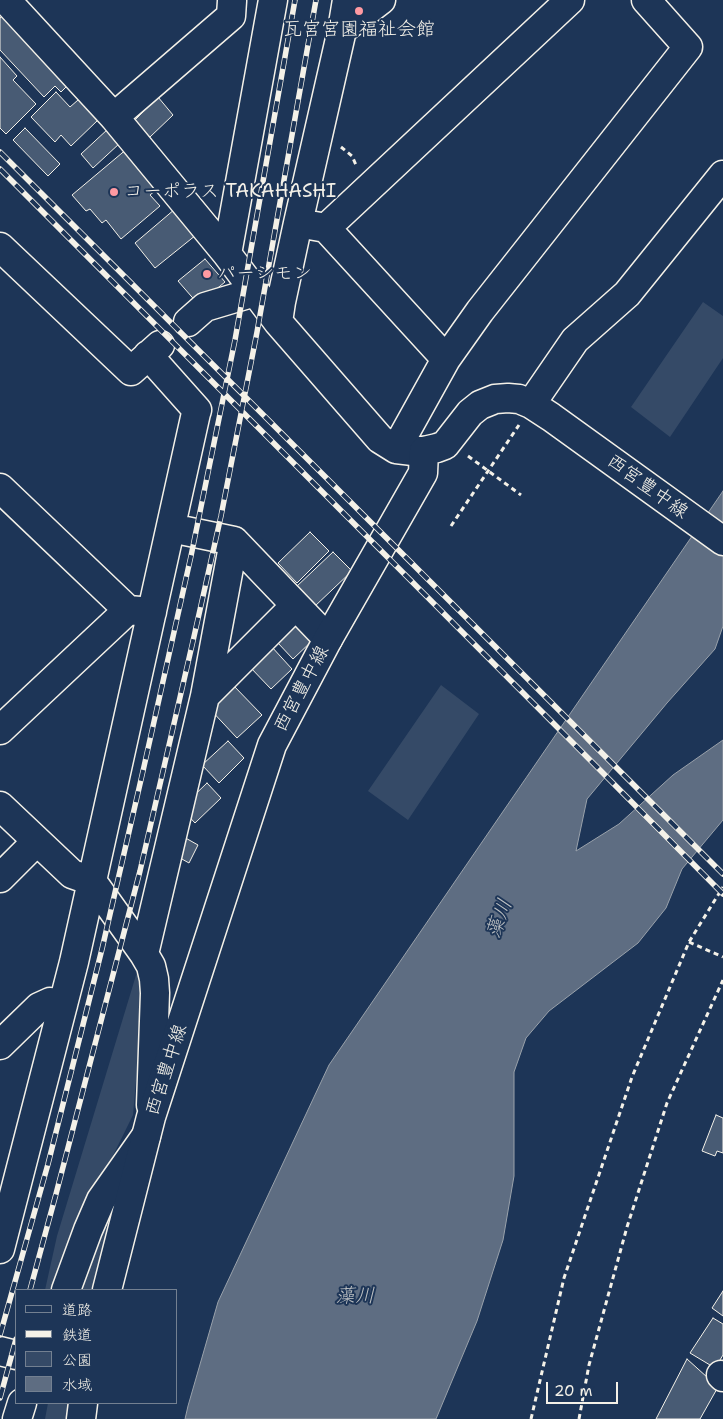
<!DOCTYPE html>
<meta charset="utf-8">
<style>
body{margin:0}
#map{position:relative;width:723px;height:1419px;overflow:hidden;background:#1d3557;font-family:"Shantell Sans","Klee One",sans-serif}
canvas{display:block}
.legend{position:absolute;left:15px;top:1289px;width:162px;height:115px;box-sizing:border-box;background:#1d3557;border:1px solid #738091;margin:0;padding:6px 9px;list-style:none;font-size:15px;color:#f4f1e8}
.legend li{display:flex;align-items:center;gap:10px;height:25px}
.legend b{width:25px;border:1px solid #738091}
.scale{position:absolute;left:546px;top:1382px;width:72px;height:22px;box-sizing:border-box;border:2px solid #f4f1e8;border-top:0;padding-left:6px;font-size:15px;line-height:18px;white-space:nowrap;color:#f4f1e8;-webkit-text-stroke:4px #1d3557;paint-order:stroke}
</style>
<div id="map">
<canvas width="723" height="1419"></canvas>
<ul class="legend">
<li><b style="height:6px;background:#1d3557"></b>道路</li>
<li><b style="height:6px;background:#f4f1e8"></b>鉄道</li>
<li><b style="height:14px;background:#354a67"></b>公園</li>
<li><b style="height:14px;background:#5e6d82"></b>水域</li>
</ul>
<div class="scale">20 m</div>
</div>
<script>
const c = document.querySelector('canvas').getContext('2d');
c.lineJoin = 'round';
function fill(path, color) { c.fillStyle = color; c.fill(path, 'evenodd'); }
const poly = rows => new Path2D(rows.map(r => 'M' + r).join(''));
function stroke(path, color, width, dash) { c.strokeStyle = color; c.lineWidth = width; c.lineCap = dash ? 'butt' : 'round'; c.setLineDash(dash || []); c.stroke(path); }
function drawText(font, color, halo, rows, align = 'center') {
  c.font = font + ' "Shantell Sans","Klee One",sans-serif'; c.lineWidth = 4; c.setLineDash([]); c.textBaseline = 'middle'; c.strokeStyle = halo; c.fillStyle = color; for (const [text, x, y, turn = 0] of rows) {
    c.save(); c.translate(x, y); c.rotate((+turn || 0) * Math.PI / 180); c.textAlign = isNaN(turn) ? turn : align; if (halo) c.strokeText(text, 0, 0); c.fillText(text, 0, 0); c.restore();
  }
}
const green = poly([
 [703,302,723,316,723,358,670,437,631,407],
 [441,685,479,714,408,820,368,791],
 [140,962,145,978,133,1115,92,1198,54,1290,45,1290,57,1236],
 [109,1227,94,1290,80,1290,101,1229],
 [48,1403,73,1403,70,1419,45,1419]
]);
const water = poly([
 [723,491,723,626,715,649,667,703,587,799,576,851,619,824,673,775,723,740,723,820,682,869,666,908,638,943,549,1011,526,1038,514,1072,514,1176,503,1240,477,1321,436,1419,185,1419,188,1406,218,1302,329,1065,723,491]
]);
const building = poly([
 [6,13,71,82,61,92,55,86,44,97,0,50,0,18,6,13],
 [0,57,17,76,13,80,36,104,6,134,0,128,0,57],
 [56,92,70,107,78,100,98,120,71,146,61,135,55,142,31,117,56,92],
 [158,97,173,115,150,137,134,121,158,97],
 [25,128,60,164,48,176,13,140,25,128],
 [108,129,120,143,93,168,81,154,108,129],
 [128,148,139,161,135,165,156,190,150,195,160,206,121,239,106,220,102,223,90,209,86,211,72,195,128,148],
 [175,209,196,235,155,268,135,243,175,209],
 [205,259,225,282,198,304,178,281,205,259],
 [310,532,329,551,297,583,278,563,310,532],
 [333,552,352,571,314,607,296,587,333,552],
 [297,623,313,640,293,659,277,642,297,623],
 [271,646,292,669,271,689,249,666,271,646],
 [232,684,262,715,237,738,208,707,232,684],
 [228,741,244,758,219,783,202,765,228,741],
 [207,783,221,798,195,823,181,808,207,783],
 [182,836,198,845,189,863,173,854,182,836],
 [716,1115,723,1118,723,1153,717,1151,715,1156,702,1151,716,1115],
 [723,1291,723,1316,712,1308,723,1291],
 [713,1318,723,1324,723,1355,715,1368,690,1353,713,1318],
 [687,1359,718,1387,700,1419,656,1419,687,1359]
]);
const path = poly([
 [341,147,352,156,356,165],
 [468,456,521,495],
 [451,526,519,425],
 [689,942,723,957],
 [531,1419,564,1278,632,1077,689,942,723,887],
 [579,1419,589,1365,627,1227,667,1103,723,980]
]);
const street = poly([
 [6,0,114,117,227,254,278,322,380,439,396,449,413,451,424,451],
 [342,30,381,0],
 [114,117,231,16,232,1],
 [298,223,326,228,570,0],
 [326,228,446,359],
 [0,247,131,371,160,345],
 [227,254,273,0],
 [188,322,205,307,255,292],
 [278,322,281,302,298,223,342,30,347,0],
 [396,449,446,359,480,311,688,47,646,0],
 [0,488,128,610],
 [171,528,234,541,328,639],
 [234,541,205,696,295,606],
 [0,730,128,610,152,612],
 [0,806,72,874,92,881,144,954,151,966,154,979,155,993,151,1105],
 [0,878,37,841],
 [144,954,205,696],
 [0,1045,39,1007,50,1002,63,1005],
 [0,1249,74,962,196,413,197,410,148,355],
 [66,1290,88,1230,101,1200,146,1136],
 [0,1351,16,1355],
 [721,1375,723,1377],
 [17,1419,22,1403]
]);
const secondary = poly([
 [531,404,575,340,627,294,723,175],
 [107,1290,151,1117,272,745,328,639,423,473,424,451,437,448,445,445,470,413,480,405,495,399,508,398,519,399,531,404,551,417,723,541],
 [81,1419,83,1403]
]);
const rail = poly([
 [0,152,723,874],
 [0,169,598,768,723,894],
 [30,1290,56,1194,140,871,193,641,221,516,257,332,316,0],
 [0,1335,48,1164,102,949,143,771,191,556,235,340,295,0],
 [0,1398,16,1339]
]);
const markers = [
 [359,11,5,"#ff9aa2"],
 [114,192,5,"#ff9aa2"],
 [207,274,5,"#ff9aa2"]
];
const poiNames = [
 ["瓦宮宮園福祉会館",359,30,"center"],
 ["コーポラス TAKAHASHI",124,192],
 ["パーシモン",217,274]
];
const streetNames = [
 ["西宮豊中線",647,487,36],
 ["西宮豊中線",302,689,-62],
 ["西宮豊中線",167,1070,-72]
];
const waterNames = [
 ["藻川",500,919,-70],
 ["藻川",355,1297]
];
fill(green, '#354a67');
fill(water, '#5e6d82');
stroke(water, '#9aa2ab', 1);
fill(building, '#485b74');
stroke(building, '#f4f1e8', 1);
stroke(street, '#f4f1e8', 31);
stroke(secondary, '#f4f1e8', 31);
stroke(path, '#f4f1e8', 3, [5, 4]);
stroke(street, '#1d3557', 28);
stroke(secondary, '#1d3557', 28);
stroke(rail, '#f4f1e8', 5.5);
stroke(rail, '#1d3557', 4, [11]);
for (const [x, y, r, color] of markers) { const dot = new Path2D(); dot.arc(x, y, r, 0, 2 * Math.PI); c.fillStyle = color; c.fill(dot); stroke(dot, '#1d3557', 2); }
drawText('19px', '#f4f1e8', '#1d3557', poiNames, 'left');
drawText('19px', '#f4f1e8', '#1d3557', streetNames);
drawText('italic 20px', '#c0c3c4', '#1d3557', waterNames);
</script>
